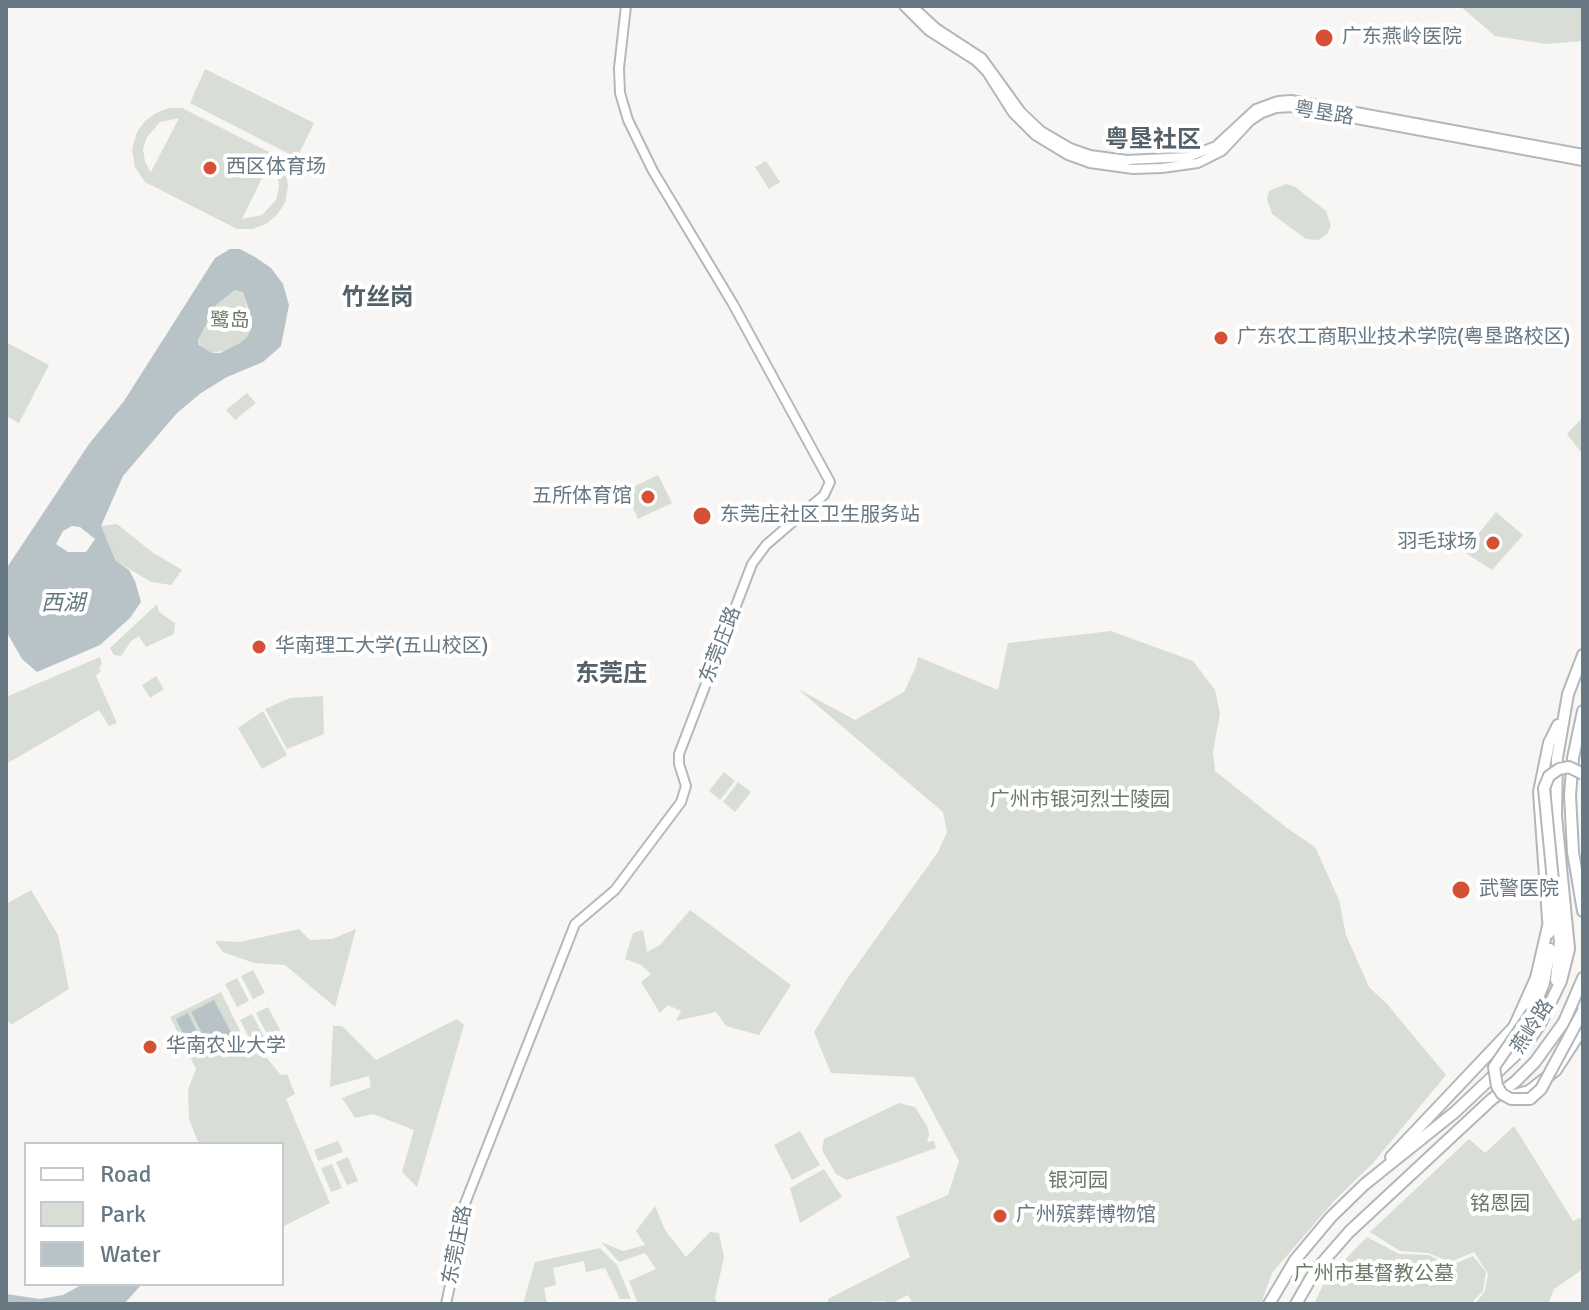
<!DOCTYPE html>
<meta charset="utf-8">
<style>
body{margin:0}
#map{position:relative;width:1589px;height:1310px;overflow:hidden;background:#f7f6f4;font-family:Signika,sans-serif}
canvas{display:block}
.frame{position:absolute;inset:0;border:8px solid #687882;pointer-events:none}
.legend{position:absolute;left:24px;top:1142px;width:260px;height:144px;box-sizing:border-box;background:#fff;border:2px solid #c3c9cd;margin:0;padding:10px 14px;list-style:none;font-size:24px;color:#687882}
.legend li{display:flex;align-items:center;gap:16px;height:40px}
.legend b{width:40px;border:2px solid #c3c9cd}
</style>
<div id="map">
<canvas width="1589" height="1310"></canvas>
<div class="frame"></div>
<ul class="legend">
<li><b style="height:10px;background:#fff"></b>Road</li>
<li><b style="height:22px;background:#d8ddd5"></b>Park</li>
<li><b style="height:22px;background:#b7c3c6"></b>Water</li>
</ul>
</div>
<script>
const c = document.querySelector('canvas').getContext('2d');
c.lineJoin = 'round';
function fill(path, color) { c.fillStyle = color; c.fill(path, 'evenodd'); }
const poly = rows => new Path2D(rows.map(r => 'M' + r).join(''));
function stroke(path, color, width, dash) { c.strokeStyle = color; c.lineWidth = width; c.lineCap = dash ? 'butt' : 'round'; c.setLineDash(dash || []); c.stroke(path); }
function drawText(font, color, halo, rows, align = 'center') {
  c.font = font + ' Signika,"Noto Sans SC",sans-serif'; c.lineWidth = 8; c.setLineDash([]); c.textBaseline = 'middle'; c.strokeStyle = halo; c.fillStyle = color; for (const [text, x, y, turn = 0] of rows) {
    c.save(); c.translate(x, y); c.rotate((+turn || 0) * Math.PI / 180); c.textAlign = isNaN(turn) ? turn : align; if (halo) c.strokeText(text, 0, 0); c.fillText(text, 0, 0); c.restore();
  }
}
const green = poly([
 [1460,6,1583,6,1583,41,1546,44,1495,36],
 [205,69,314,123,297,158,190,103],
 [169,108,182,108,275,155,285,169,288,186,285,203,277,215,266,224,252,229,237,229,145,182,135,167,132,149,137,132,145,121,156,113],
 [179,118,151,172,151,173,145,162,143,149,147,137,160,122],
 [269,164,277,174,279,187,276,200,262,215,242,219],
 [766,161,780,182,769,189,755,167],
 [1286,184,1294,186,1326,211,1331,226,1327,234,1319,240,1306,239,1272,214,1267,199,1269,191],
 [236,289,243,292,252,327,247,337,240,343,227,350,212,353,201,346,198,340,217,304],
 [6,342,49,365,19,423,6,416],
 [247,393,256,403,235,420,226,410],
 [1583,417,1583,455,1567,434],
 [658,475,672,503,638,519,625,491],
 [1496,512,1523,535,1492,570,1464,552],
 [117,524,152,552,182,570,171,585,151,582,116,561,101,526],
 [157,604,159,612,175,623,174,634,146,647,139,636,131,641,121,656,114,655,110,648],
 [1111,631,1193,661,1215,690,1220,714,1213,752,1215,771,1287,828,1315,847,1339,900,1346,935,1369,987,1387,1004,1446,1075,1373,1163,1334,1201,1272,1273,1261,1304,913,1304,908,1295,890,1304,885,1301,828,1304,828,1299,910,1257,896,1217,948,1195,959,1161,914,1077,831,1073,814,1032,847,979,938,852,947,832,943,812,798,689,855,720,904,692,916,666,918,657,998,690,1008,643],
 [100,657,102,664,99,668,101,671,96,676,117,723,109,726,99,710,6,764,6,697],
 [156,676,164,689,150,698,142,685],
 [323,696,324,734,287,749,265,709,290,698],
 [263,711,287,755,262,769,238,728],
 [724,772,735,781,720,800,709,791],
 [738,782,751,792,735,812,723,802],
 [31,890,58,935,69,989,11,1025,6,1018,6,904],
 [690,910,791,985,759,1035,726,1026,716,1012,676,1021,681,1011,668,1005,660,1013,641,982,651,974,641,965,625,959,633,933,643,930,647,952,660,945],
 [299,929,310,940,332,939,356,929,335,1007,285,965,254,963,223,952,215,941,240,942],
 [253,970,265,993,253,999,241,976],
 [237,978,249,1001,237,1007,225,984],
 [221,992,250,1051,266,1057,281,1075,287,1074,295,1094,286,1099,330,1203,282,1227,282,1144,199,1144,189,1119,188,1090,196,1069,170,1017],
 [268,1007,280,1030,268,1036,256,1013],
 [252,1014,264,1037,252,1043,240,1020],
 [457,1019,464,1025,417,1187,402,1172,414,1130,373,1114,355,1118,342,1098,371,1087,369,1076,330,1087,333,1026,342,1026,376,1060],
 [899,1103,915,1107,927,1126,929,1134,927,1142,934,1141,936,1148,847,1180,836,1174,822,1150,824,1139],
 [1514,1126,1573,1221,1583,1217,1583,1269,1554,1289,1548,1304,1475,1304,1485,1291,1488,1274,1474,1252,1450,1262,1428,1253,1400,1251,1370,1232,1469,1139,1485,1153],
 [800,1131,820,1165,792,1180,774,1145],
 [338,1141,343,1152,318,1161,314,1150],
 [348,1157,358,1181,347,1185,336,1162],
 [332,1164,342,1188,331,1192,321,1168],
 [824,1169,842,1197,800,1223,790,1188],
 [655,1206,665,1230,686,1257,710,1232,719,1233,724,1257,715,1298,717,1304,638,1304,629,1281,656,1269,645,1253,619,1262,601,1242,623,1251,645,1245,636,1231],
 [1367,1237,1399,1254,1429,1255,1450,1266,1473,1256,1486,1272,1483,1291,1470,1304,1314,1304,1326,1279],
 [600,1248,617,1265,631,1299,620,1299,605,1268,586,1272,584,1261,553,1268,556,1285,544,1288,547,1304,523,1304,535,1262]
]);
const water = poly([
 [230,249,240,249,255,257,271,268,283,284,289,305,281,346,263,362,227,377,201,393,177,413,123,476,101,526,116,561,129,570,135,581,141,602,130,618,100,645,37,672,22,659,6,631,6,569,89,444,124,401,215,258],
 [235,290,243,292,252,320,252,327,247,337,240,343,220,353,212,353,199,345,198,340,217,304],
 [72,526,80,527,95,539,86,552,68,552,56,544,63,531],
 [214,1000,236,1042,213,1054,191,1012],
 [188,1013,198,1034,186,1040,176,1019],
 [83,1284,142,1284,124,1304,6,1304,6,1294,40,1299,63,1295]
]);
const secondary = poly([
 [904,6,929,31,976,61,987,72,1013,113,1035,135,1068,155,1090,163,1133,169,1162,168,1198,163,1222,151,1250,121,1262,113,1276,108,1292,107,1583,161],
 [912,6,936,28,982,58,1021,112,1041,131,1070,148,1090,155,1127,160,1188,157,1216,146,1256,109,1278,101,1291,100,1583,154],
 [446,1304,453,1271,456,1232,462,1211,575,924,615,890,681,802,686,786,679,764,679,754,752,564,766,545,824,495,830,482,733,304,653,171,628,120,620,93,619,68,626,6]
]);
const highway = poly([
 [1583,711,1573,758,1570,795,1573,852,1583,911],
 [1554,891,1560,942,1556,980],
 [1549,933,1539,792,1549,743,1558,725],
 [1532,1012,1544,983,1550,949],
 [1510,1096,1529,1091,1556,1070,1583,1028],
 [1391,1157,1514,1027,1536,978,1548,926],
 [1269,1304,1295,1260,1331,1217,1365,1184,1455,1112,1524,1047,1539,1026,1561,981,1569,949,1556,816,1557,758,1568,694,1583,655],
 [1296,1304,1315,1271,1349,1232,1492,1099,1515,1082,1535,1062,1564,1022,1583,978]
]);
const highwayBridge = poly([
 [1554,891,1544,788,1549,776,1559,769,1569,767,1583,774],
 [1532,1012,1494,1067,1497,1086,1502,1094,1511,1099,1530,1099,1541,1089,1583,1011]
]);
const markers = [
 [1324,38,10,"#d55035"],
 [210,168,8,"#d55035"],
 [1221,338,8,"#d55035"],
 [648,497,8,"#d55035"],
 [702,516,10,"#d55035"],
 [1493,543,8,"#d55035"],
 [259,647,8,"#d55035"],
 [1461,890,10,"#d55035"],
 [150,1047,8,"#d55035"],
 [1000,1216,8,"#d55035"]
];
const poiNames = [
 ["广东燕岭医院",1342,38],
 ["西区体育场",226,168],
 ["广东农工商职业技术学院(粤垦路校区)",1237,338],
 ["五所体育馆",632,497,"right"],
 ["东莞庄社区卫生服务站",720,516],
 ["羽毛球场",1477,543,"right"],
 ["华南理工大学(五山校区)",275,647],
 ["武警医院",1479,890],
 ["华南农业大学",166,1047],
 ["广州殡葬博物馆",1016,1216]
];
const streetNames = [
 ["粤垦路",1324,114,9],
 ["东莞庄路",721,645,-69],
 ["燕岭路",1533,1027,-57],
 ["东莞庄路",458,1245,-79]
];
const parkNames = [
 ["鹭岛",230,322],
 ["广州市银河烈士陵园",1080,801],
 ["银河园",1078,1182],
 ["铭恩园",1500,1205],
 ["广州市基督教公墓",1374,1275]
];
const waterNames = [
 ["西湖",63,604]
];
const quarterNames = [
 ["粤垦社区",1153,141],
 ["竹丝岗",378,299],
 ["东莞庄",611,675]
];
fill(green, '#d8ddd5');
fill(water, '#b7c3c6');
stroke(secondary, '#b3b8bb', 12);
stroke(highway, '#b3b7b9', 14);
stroke(secondary, '#fff', 8);
stroke(highway, '#fff', 10);
stroke(highwayBridge, '#b3b7b9', 14, []);
stroke(highwayBridge, '#fff', 10);
for (const [x, y, r, color] of markers) { const dot = new Path2D(); dot.arc(x, y, r, 0, 2 * Math.PI); c.fillStyle = color; c.fill(dot); stroke(dot, '#fff', 3); }
drawText('20px', '#687882', '#fff', poiNames, 'left');
drawText('20px', '#687882', '#fff', streetNames);
drawText('20px', '#6b7a66', '#fff', parkNames);
drawText('italic 22px', '#63797f', '#fff', waterNames);
drawText('bold 24px', '#556168', '#fff', quarterNames);
</script>
